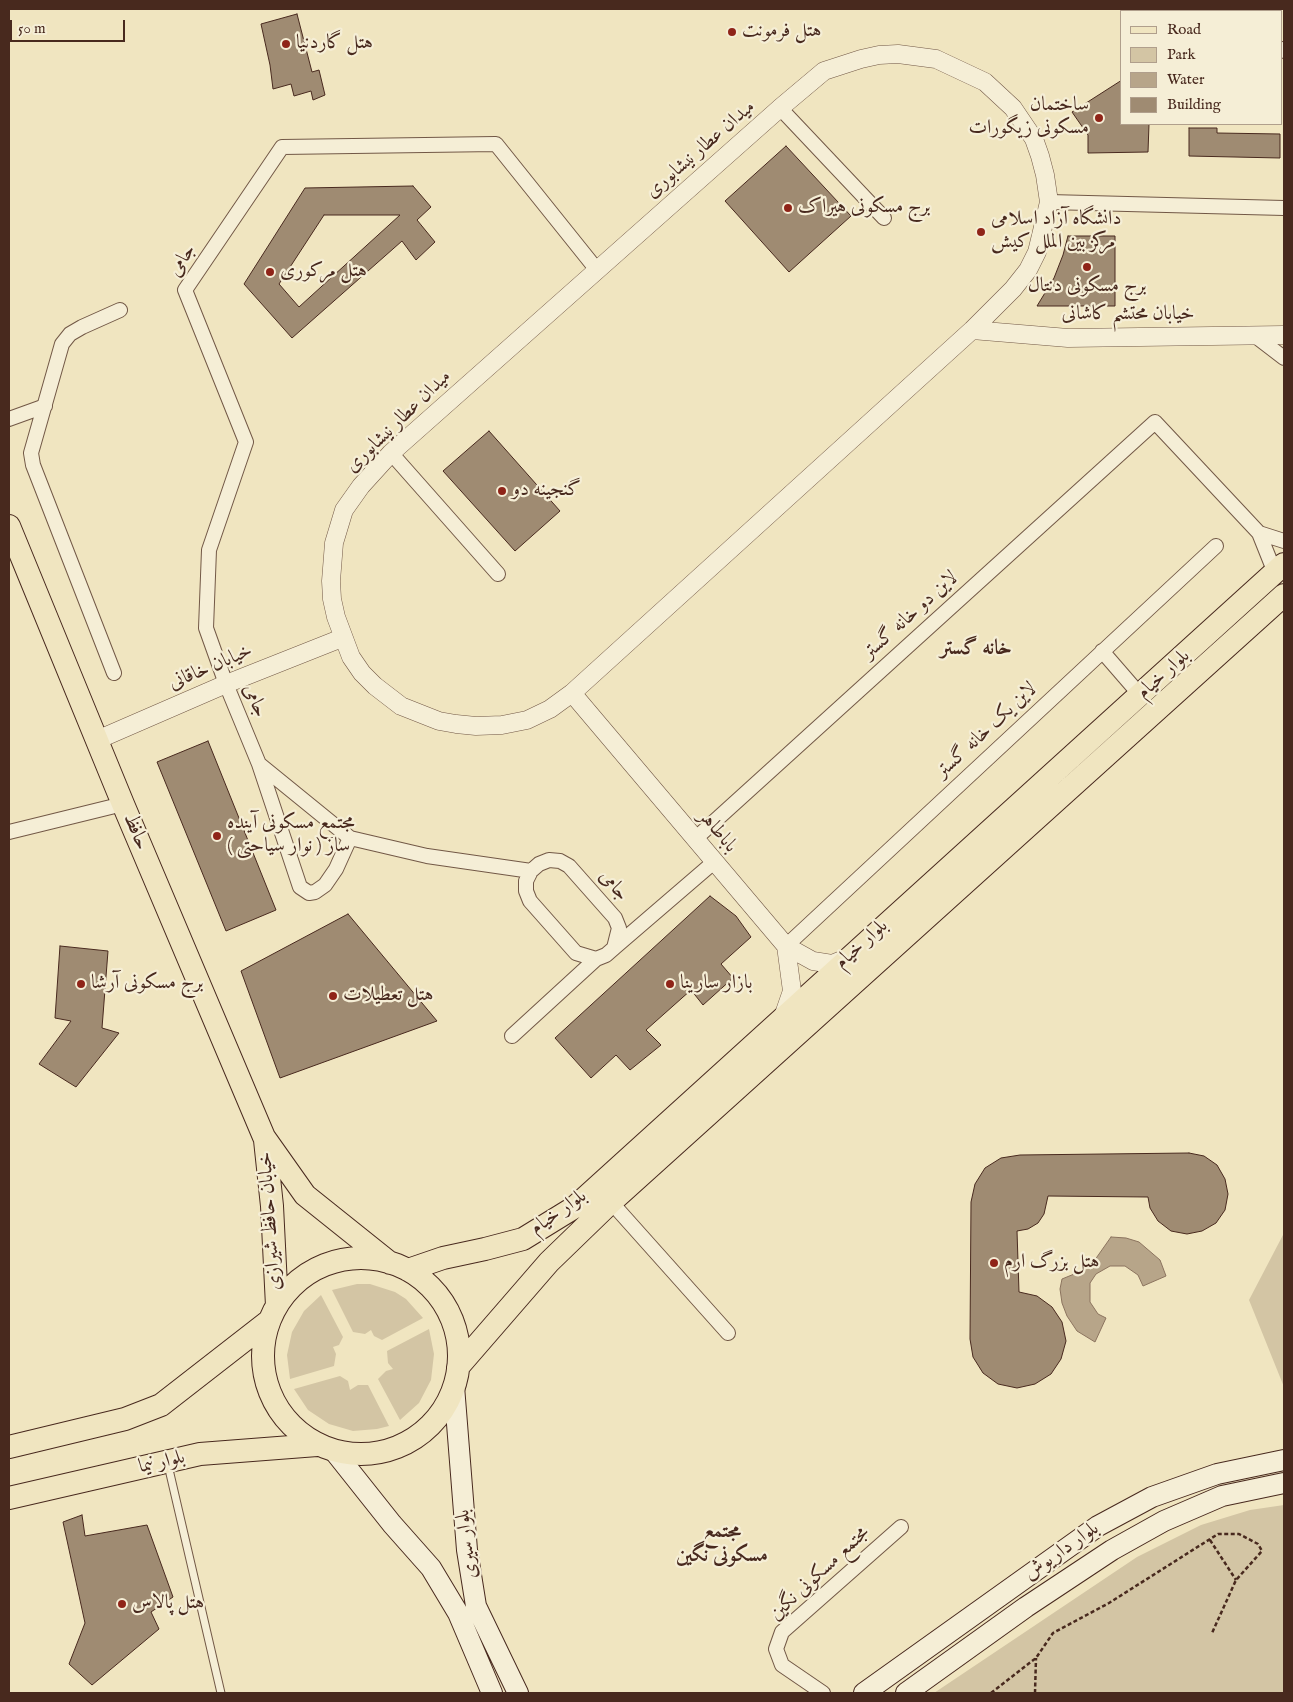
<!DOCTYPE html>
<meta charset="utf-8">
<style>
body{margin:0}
#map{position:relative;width:1293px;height:1702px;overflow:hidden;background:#f0e5c0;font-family:"IM FELL English",serif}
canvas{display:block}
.frame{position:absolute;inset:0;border:10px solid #48291e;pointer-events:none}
.legend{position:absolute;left:1120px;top:10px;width:162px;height:115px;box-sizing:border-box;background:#f5eed6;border:1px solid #b09f8c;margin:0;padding:6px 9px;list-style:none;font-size:15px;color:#48291e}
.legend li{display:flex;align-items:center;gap:10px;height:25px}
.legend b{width:25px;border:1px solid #b09f8c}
.scale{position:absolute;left:10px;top:20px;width:115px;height:22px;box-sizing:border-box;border:2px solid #48291e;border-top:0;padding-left:6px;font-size:15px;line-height:18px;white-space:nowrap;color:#48291e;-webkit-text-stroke:4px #f5eed6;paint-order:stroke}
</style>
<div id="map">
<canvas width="1293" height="1702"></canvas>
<div class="frame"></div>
<ul class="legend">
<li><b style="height:6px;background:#f0e5c0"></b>Road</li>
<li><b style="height:14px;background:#d3c5a4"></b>Park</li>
<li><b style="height:14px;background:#b7a589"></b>Water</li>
<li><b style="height:14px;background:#9f8b72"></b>Building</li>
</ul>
<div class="scale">50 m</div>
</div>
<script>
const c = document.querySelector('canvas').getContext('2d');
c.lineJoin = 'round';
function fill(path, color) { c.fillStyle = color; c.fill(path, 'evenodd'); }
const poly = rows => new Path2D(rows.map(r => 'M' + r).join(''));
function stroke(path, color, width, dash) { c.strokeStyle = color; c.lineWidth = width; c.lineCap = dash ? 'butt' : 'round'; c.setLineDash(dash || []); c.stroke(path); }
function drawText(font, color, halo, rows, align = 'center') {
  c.font = font + ' "IM FELL English",Amiri,serif'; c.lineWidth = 4.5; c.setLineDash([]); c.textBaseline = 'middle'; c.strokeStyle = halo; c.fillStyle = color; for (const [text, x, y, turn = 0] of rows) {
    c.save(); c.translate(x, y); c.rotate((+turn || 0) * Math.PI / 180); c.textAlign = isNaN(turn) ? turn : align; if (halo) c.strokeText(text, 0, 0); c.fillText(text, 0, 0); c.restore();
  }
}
const green = poly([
 [1284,1233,1284,1387,1249,1300],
 [357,1284,370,1284,395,1292,406,1299,423,1318,382,1340,374,1336,371,1330,365,1334,353,1332,332,1290],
 [321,1295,343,1337,339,1345,333,1347,336,1354,334,1366,290,1379,287,1355,292,1332,304,1311],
 [429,1329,434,1354,431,1380,419,1403,400,1420,378,1379,386,1371,393,1369,388,1363,387,1351],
 [340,1376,348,1381,350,1390,358,1385,368,1385,389,1426,377,1429,353,1431,329,1424,308,1410,294,1389],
 [1284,1505,1284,1693,934,1693,1137,1557,1201,1525,1250,1510]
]);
const water = poly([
 [1111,1237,1126,1238,1139,1242,1160,1260,1166,1276,1143,1286,1138,1275,1125,1266,1110,1266,1096,1274,1090,1283,1090,1302,1098,1314,1106,1318,1095,1342,1077,1331,1067,1316,1062,1303,1060,1289,1062,1279,1084,1270,1092,1264,1111,1237]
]);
const building = poly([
 [297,14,312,72,319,70,325,95,313,100,311,91,294,96,291,84,273,89,270,65,261,24,297,14],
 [1122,80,1122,124,1149,124,1148,152,1088,153,1088,135,1072,112,1122,80],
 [1189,128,1217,128,1217,133,1280,134,1280,158,1189,156,1189,128],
 [786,146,851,216,789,272,725,201,786,146],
 [413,186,431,207,417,220,435,242,416,260,402,241,292,338,244,284,305,188,413,186],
 [324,215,400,215,299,307,279,284,324,215],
 [1068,236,1115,236,1115,306,1037,306,1054,278,1063,255,1068,236],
 [489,431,560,511,515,551,443,471,489,431],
 [208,741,276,910,226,931,157,762,208,741],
 [710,896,736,916,751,937,721,964,733,978,703,1005,691,990,646,1030,661,1045,630,1070,616,1055,591,1078,555,1038,710,896],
 [348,914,437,1021,280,1078,241,971,348,914],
 [60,946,108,951,102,1028,119,1033,76,1087,39,1064,71,1021,55,1018,60,946],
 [1189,1153,1204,1156,1217,1165,1225,1179,1228,1194,1225,1210,1216,1223,1202,1231,1187,1234,1171,1231,1158,1221,1150,1208,1148,1197,1048,1196,1044,1214,1038,1223,1028,1229,1017,1231,1019,1292,1037,1296,1052,1307,1062,1322,1066,1341,1061,1359,1051,1374,1035,1384,1017,1388,998,1384,983,1373,973,1357,970,1339,971,1202,975,1184,985,1168,1001,1158,1020,1155,1189,1153],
 [82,1515,85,1536,147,1525,173,1597,151,1612,159,1629,92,1685,69,1664,85,1623,63,1522,82,1515]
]);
const path = poly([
 [1210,1540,1236,1580],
 [991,1693,1036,1658,1053,1633,1109,1603,1218,1534,1239,1534,1258,1544,1262,1551,1236,1580,1212,1633],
 [1035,1693,1036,1658]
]);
const service = poly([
 [168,1465,221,1693]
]);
const minor = poly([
 [1234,9,1236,11],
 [1282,49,1284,51],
 [780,108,884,218],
 [1049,202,1284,208],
 [1254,335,1284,358],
 [9,419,45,406],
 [391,453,498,574],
 [1259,533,1284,541],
 [1102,651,1141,696],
 [114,673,33,465,31,453,62,344,70,334,82,327,120,310],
 [259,764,350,838,427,856,531,871],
 [9,832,123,804],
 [350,838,336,869,325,885,315,892,309,893,300,887,259,764,226,684,206,628,209,550,246,442,185,290,282,147,496,144,597,270],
 [695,839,1155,422,1259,533,1275,573],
 [549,860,560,861,569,866,615,918,619,928,614,948,606,955,596,959,576,953,530,901,526,891,526,881,531,871,539,864,549,860],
 [786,946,1216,546],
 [614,948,714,862],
 [512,1036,596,959],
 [611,1202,728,1333],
 [823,1693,782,1665,776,1649,782,1632,901,1527]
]);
const tertiary = poly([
 [898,54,936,59,985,82,1013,108,1034,139,1040,156,1045,175,1049,202,1037,252,1028,270,1013,289,972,330,572,693,550,709,527,720,502,725,476,726,456,724,439,721,401,706,375,686,362,673,351,657,336,617,332,599,331,581,334,543,344,510,361,486,391,453,780,108,824,71,861,59,879,55,898,54],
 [972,330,1068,338,1284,335],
 [572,693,786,946,813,961,832,964,849,957],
 [97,740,226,684,342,638],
 [783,1017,792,991,786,946]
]);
const secondary = poly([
 [454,1386,467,1550,476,1606,518,1693],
 [334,1451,392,1524,431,1568,458,1613,492,1693],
 [864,1693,1098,1526,1152,1497,1217,1474,1284,1460],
 [906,1693,1026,1607,1112,1550,1164,1521,1222,1496,1284,1483]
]);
const primary = poly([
 [9,526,123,804,264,1137,305,1195,390,1263],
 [265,1140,272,1206,277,1306],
 '263 1356a98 98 0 1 1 196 0a98 98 0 1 1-196 0Z',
 [408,1270,443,1258,485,1249,523,1239,575,1207,1284,564],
 [458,1367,549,1262,611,1202,1284,595],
 [9,1447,125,1419,161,1405,269,1321],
 [9,1498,200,1454,317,1445]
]);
const markers = [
 [732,32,5,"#8f2418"],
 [286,44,5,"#8f2418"],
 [1099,118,5,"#8f2418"],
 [788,208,5,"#8f2418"],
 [981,232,5,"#8f2418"],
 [1087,267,5,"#8f2418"],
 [270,272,5,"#8f2418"],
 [502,491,5,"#8f2418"],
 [217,836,5,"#8f2418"],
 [81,984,5,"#8f2418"],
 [670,984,5,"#8f2418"],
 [333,996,5,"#8f2418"],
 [994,1263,5,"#8f2418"],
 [122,1604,5,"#8f2418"]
];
const poiNames = [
 ["هتل فرمونت",742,32],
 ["هتل گاردنیا",296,44],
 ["ساختمان",1089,106,"right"],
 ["مسکونی زیگورات",1089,129,"right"],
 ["برج مسکونی هیراک",798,208],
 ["دانشگاه آزاد اسلامی",991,220],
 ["مرکز بین الملل کیش",991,243],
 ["هتل مرکوری",280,272],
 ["برج مسکونی دنتال",1087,287,"center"],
 ["گنجینه دو",512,491],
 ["مجتمع مسکونی آینده",227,824],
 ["ساز ( نوار سیاحتی )",227,847],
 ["برج مسکونی آرشا",91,984],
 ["بازار سارینا",680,984],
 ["هتل تعطیلات",343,996],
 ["هتل بزرگ ارم",1004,1263],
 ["هتل پالاس",132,1604]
];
const streetNames = [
 ["میدان عطار نیشابوری",701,150,-41],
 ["جامی",183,261,-59],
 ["خیابان محتشم کاشانی",1128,315],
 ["میدان عطار نیشابوری",399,422,-44],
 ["لاین دو خانه گستر",911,616,-42],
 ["خیابان خاقانی",211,668,-23],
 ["بلوار خیام",1164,675,-42],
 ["جامی",254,701,67],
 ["لاین یک خانه گستر",987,731,-43],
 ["حافظ",135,832,67],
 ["باباطاهر",717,832,50],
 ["جامی",613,886,49],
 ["بلوار خیام",862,945,-42],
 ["بلوار خیام",559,1213,-35],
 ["خیابان حافظ شیرازی",271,1221,-94],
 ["بلوار نیما",162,1463,-13],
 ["بلوار سیری",468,1544,-97],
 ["بلوار داریوش",1062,1552,-35],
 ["مجتمع مسکونی نگین",820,1574,-43]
];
const neighbourhoodNames = [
 ["خانه گستر",976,650],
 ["مجتمع",722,1533],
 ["مسکونی نگین",722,1557]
];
fill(green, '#d3c5a4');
fill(water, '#b7a589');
stroke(water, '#8b735e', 1);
fill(building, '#9f8b72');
stroke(building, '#48291e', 1);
stroke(service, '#725846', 9);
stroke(minor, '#725846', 16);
stroke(tertiary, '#725846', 19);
stroke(secondary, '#48291e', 22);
stroke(primary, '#48291e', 24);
stroke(path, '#48291e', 2.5, [4, 2.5]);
stroke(service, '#f5eed6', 7);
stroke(minor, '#f5eed6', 14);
stroke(tertiary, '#f5eed6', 18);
stroke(secondary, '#f5eed6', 20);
stroke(primary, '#f0e5c0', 22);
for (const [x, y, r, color] of markers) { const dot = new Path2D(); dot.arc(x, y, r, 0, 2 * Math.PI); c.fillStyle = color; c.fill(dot); stroke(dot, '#f5eed6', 2); }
drawText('20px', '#48291e', '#f5eed6', poiNames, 'left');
drawText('20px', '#48291e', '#f5eed6', streetNames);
drawText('bold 21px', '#48291e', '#f5eed6', neighbourhoodNames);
</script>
